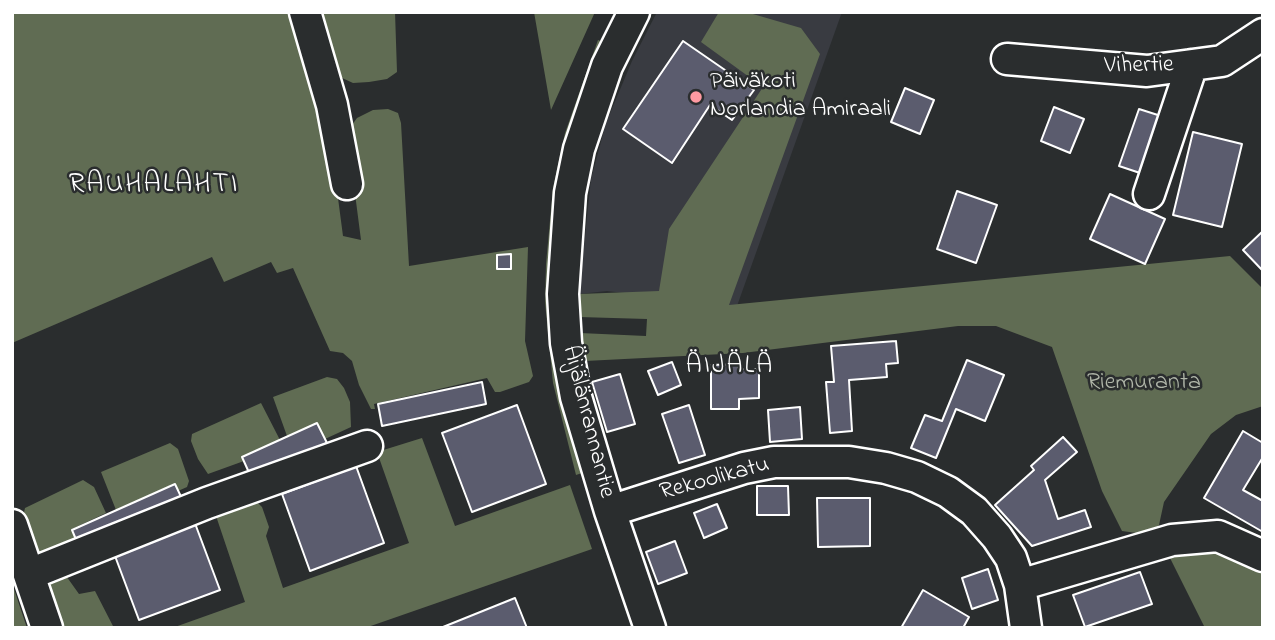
<!DOCTYPE html>
<meta charset="utf-8">
<style>
body{margin:0}
#map{position:relative;width:1275px;height:640px;overflow:hidden;background:#2a2d2e;font-family:"Indie Flower",sans-serif}
canvas{display:block}
.frame{position:absolute;inset:0;border:14px solid #fff;pointer-events:none}
</style>
<div id="map">
<canvas width="1275" height="640"></canvas>
<div class="frame"></div>
</div>
<script>
const c = document.querySelector('canvas').getContext('2d');
c.lineJoin = 'round';
function fill(path, color) { c.fillStyle = color; c.fill(path, 'evenodd'); }
const poly = rows => new Path2D(rows.map(r => 'M' + r).join(''));
function stroke(path, color, width, dash) { c.strokeStyle = color; c.lineWidth = width; c.lineCap = dash ? 'butt' : 'round'; c.setLineDash(dash || []); c.stroke(path); }
function drawText(font, color, halo, rows, align = 'center') {
  c.font = font + ' "Indie Flower",sans-serif'; c.lineWidth = 5; c.setLineDash([]); c.textBaseline = 'middle'; c.strokeStyle = halo; c.fillStyle = color; for (const [text, x, y, turn = 0] of rows) {
    c.save(); c.translate(x, y); c.rotate((+turn || 0) * Math.PI / 180); c.textAlign = isNaN(turn) ? turn : align; if (halo) c.strokeText(text, 0, 0); c.fillText(text, 0, 0); c.restore();
  }
}
const built = poly([
 [657,12,842,12,737,306,607,291,579,294,591,179,606,123,632,61]
]);
const green = poly([
 [12,12,298,12,331,145,343,236,361,240,347,132,357,118,373,110,388,109,398,113,401,123,409,266,528,247,525,341,533,376,529,382,500,392,495,392,487,378,374,404,375,409,371,409,359,385,352,361,343,353,330,351,293,268,277,273,271,262,224,282,212,257,12,343],
 [319,12,395,12,397,72,387,79,369,82,353,83,340,77,330,58],
 [534,12,595,12,551,110],
 [719,12,746,12,801,28,820,54,729,305,1230,256,1263,289,1263,406,1236,415,1211,434,1164,502,1159,525,1151,535,1122,531,1102,491,1052,347,996,326,958,326,743,353,585,361,580,333,646,336,647,319,579,317,579,294,659,291,669,229,763,87,701,42],
 [598,40,603,42,561,190,585,472,576,475,553,383,545,302,546,264,553,188,565,133],
 [327,377,337,379,344,388,350,402,351,427,325,439,317,423,287,436,273,397],
 [261,403,280,440,243,457,244,461,208,474,198,459,191,441,192,434],
 [422,438,455,526,570,485,592,549,365,628,172,628,245,602,214,510,252,497,262,507,269,527,266,536,283,588,409,543,377,452],
 [170,443,178,449,189,481,187,487,178,491,174,484,116,510,101,472],
 [83,480,94,487,106,513,72,529,78,545,33,556,23,517,25,508],
 [1167,552,1224,554,1240,558,1263,572,1263,628,1205,628],
 [64,573,79,594,95,591,114,628,62,628,47,581],
 [12,586,13,586,27,628,12,628]
]);
const building = poly([
 [683,41,754,90,732,120,710,105,672,163,623,129,683,41],
 [905,88,934,100,920,134,891,122,905,88],
 [1054,107,1084,119,1070,153,1041,141,1054,107],
 [1139,109,1161,116,1140,173,1119,166,1139,109],
 [1193,132,1242,144,1222,227,1173,215,1193,132],
 [957,191,997,205,976,263,937,249,957,191],
 [1110,194,1165,219,1145,264,1090,239,1110,194],
 [1263,231,1263,271,1243,250,1263,231],
 [511,254,511,269,497,269,497,255,511,254],
 [896,341,898,363,886,364,887,377,849,380,852,431,830,433,826,382,834,382,831,346,896,341],
 [967,360,1004,375,985,421,956,409,936,458,911,448,925,415,942,421,967,360],
 [672,362,681,385,658,395,648,371,672,362],
 [738,364,738,369,759,369,759,398,739,399,739,409,711,409,711,365,738,364],
 [620,374,635,424,607,432,592,382,620,374],
 [482,382,486,404,382,426,378,404,482,382],
 [517,405,546,484,472,512,442,433,517,405],
 [689,405,705,455,679,463,662,414,689,405],
 [800,407,802,439,770,442,768,410,800,407],
 [317,423,327,443,251,477,242,457,317,423],
 [1243,431,1263,443,1263,457,1243,490,1263,501,1263,532,1204,498,1243,431],
 [1063,437,1077,452,1045,480,1058,519,1085,510,1091,527,1032,546,995,505,1034,470,1031,466,1063,437],
 [356,466,384,543,310,571,282,494,356,466],
 [175,484,184,503,80,549,72,530,175,484],
 [757,486,788,486,789,515,757,515,757,486],
 [817,498,870,498,870,546,818,547,817,498],
 [717,504,727,528,704,538,694,513,717,504],
 [193,518,220,590,139,620,112,548,193,518],
 [675,541,687,573,658,584,646,552,675,541],
 [988,569,998,600,972,609,962,578,988,569],
 [1140,572,1152,604,1085,627,1073,595,1140,572],
 [923,590,969,617,963,628,901,628,923,590],
 [515,598,527,628,443,628,443,627,515,598]
]);
const minor = poly([
 [305,12,332,105,347,184],
 [634,12,607,66,579,149,570,193,563,294,566,343,576,397,610,511,650,628],
 [1007,59,1147,71,1222,61,1263,34],
 [1149,194,1192,65],
 [610,511,744,468,774,462,849,462,886,468,917,477,948,492,974,511,997,537,1011,558,1020,585,1026,628],
 [12,525,47,628],
 [30,574,207,503,367,446],
 [1020,585,1172,540,1218,536,1263,556]
]);
const markers = [
 [696,97,7,"#ff9aa2"]
];
const streetNames = [
 ["Vihertie",1139,67,-1],
 ["Äijälänrannantie",587,422,76],
 ["Rekoolikatu",715,480,-15]
];
const poiNames = [
 ["Päiväkoti",710,83],
 ["Norlandia Amiraali",710,111]
];
const parkNames = [
 ["Riemuranta",1144,384]
];
const neighbourhoodNames = [
 ["ÄIJÄLÄ",730,368]
];
const quarterNames = [
 ["RAUHALAHTI",154,186]
];
fill(built, '#393b41');
fill(green, '#606c53');
fill(building, '#5b5c6e');
stroke(building, '#fff', 2);
stroke(minor, '#fff', 35);
stroke(minor, '#2a2d2e', 30);
for (const [x, y, r, color] of markers) { const dot = new Path2D(); dot.arc(x, y, r, 0, 2 * Math.PI); c.fillStyle = color; c.fill(dot); stroke(dot, '#2a2d2e', 2.5); }
drawText('24px', '#fff', '#2a2d2e', streetNames);
drawText('24px', '#fff', '#2a2d2e', poiNames, 'left');
drawText('24px', '#b0b6a9', '#2a2d2e', parkNames);
c.letterSpacing = '2px';
drawText('26px', '#fff', '#2a2d2e', neighbourhoodNames);
c.letterSpacing = '0px';
c.letterSpacing = '2px';
drawText('28px', '#fff', '#2a2d2e', quarterNames);
c.letterSpacing = '0px';
</script>
